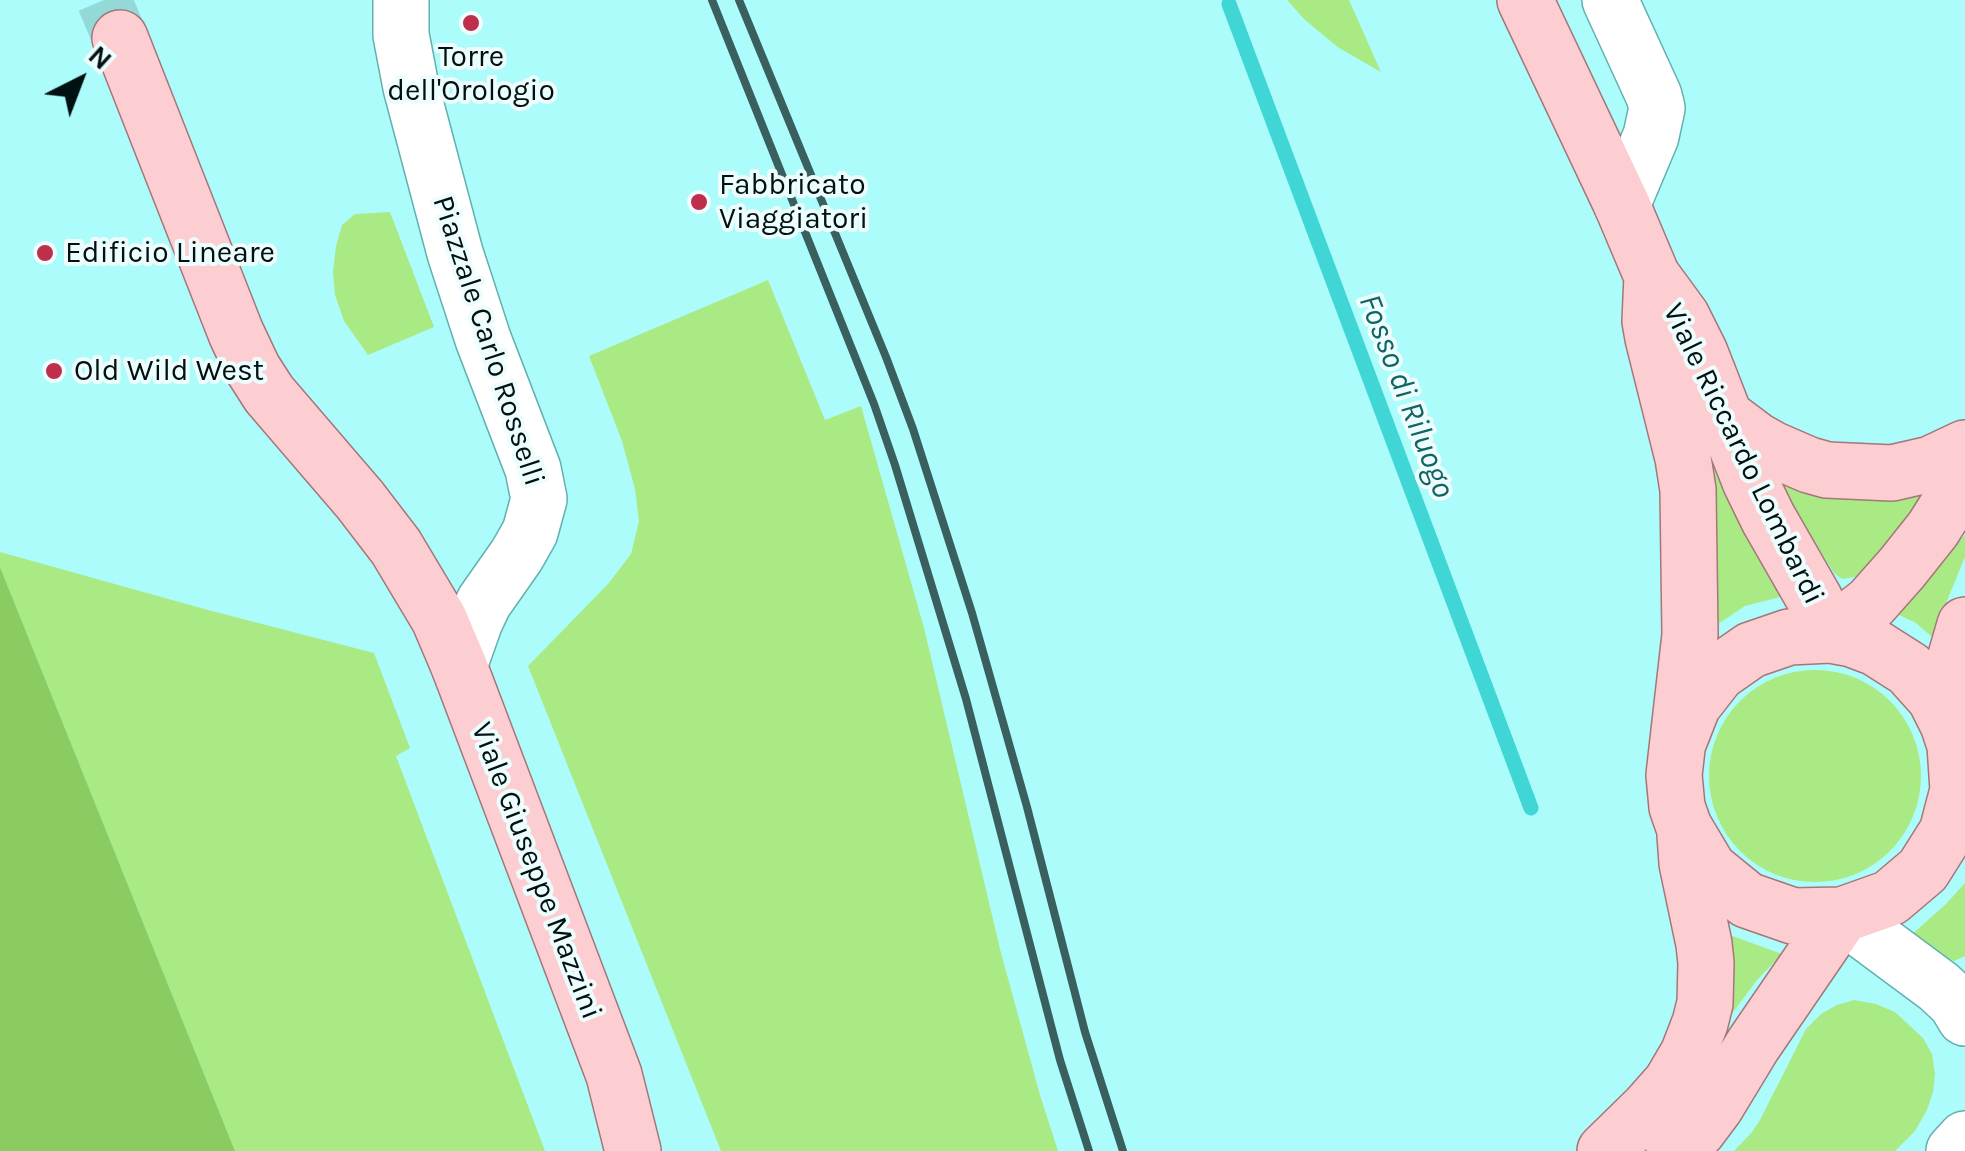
<!DOCTYPE html>
<style>
body{margin:0}
#map{position:relative;width:1965px;height:1151px;overflow:hidden;background:#acfcfb;font-family:Karla,sans-serif}
canvas{display:block}
.north{position:absolute;left:30px;top:30px;width:100px;height:100px;-webkit-text-stroke:8px #edfcfc;paint-order:stroke;rotate:42deg;font-size:28px;font-weight:700;line-height:40px;text-align:center;color:#011}
.north::after{content:'';display:block;margin:auto;width:35px;height:45px;background:#011;clip-path:polygon(50% 0,100% 100%,50% 72%,0 100%)}
</style>
<div id="map">
<canvas width="1965" height="1151"></canvas>
<div class="north">N</div>
</div>
<script>
const c = document.querySelector('canvas').getContext('2d');
c.lineJoin = 'round';
function fill(path, color) { c.fillStyle = color; c.fill(path, 'evenodd'); }
const poly = rows => new Path2D(rows.map(r => 'M' + r).join(''));
function stroke(path, color, width, dash) { c.strokeStyle = color; c.lineWidth = width; c.lineCap = dash ? 'butt' : 'round'; c.setLineDash(dash || []); c.stroke(path); }
function drawText(font, color, halo, rows, align = 'center') {
  c.font = font + ' Karla,sans-serif'; c.lineWidth = 8; c.setLineDash([]); c.textBaseline = 'middle'; c.strokeStyle = halo; c.fillStyle = color; for (const [text, x, y, turn = 0] of rows) {
    c.save(); c.translate(x, y); c.rotate((+turn || 0) * Math.PI / 180); c.textAlign = isNaN(turn) ? turn : align; if (halo) c.strokeText(text, 0, 0); c.fillText(text, 0, 0); c.restore();
  }
}
const green = poly([
 [1287,0,1349,0,1381,72,1339,48,1305,20],
 [390,212,434,327,368,355,344,321,335,295,333,272,336,246,342,225,355,214],
 [768,280,825,420,861,406,924,628,1001,953,1040,1095,1058,1151,721,1151,528,666,608,584,631,554,639,521,635,489,622,441,589,356],
 [1713,468,1742,524,1788,595,1745,606,1712,628,1715,549],
 [1772,473,1942,482,1860,576,1842,579,1834,573],
 [1965,535,1965,557,1932,637,1916,623,1893,612],
 [0,552,208,610,374,653,410,748,396,756,545,1151,235,1151,0,567],
 '1709 776a106 106 0 1 1 212 0a106 106 0 1 1-212 0Z',
 [1965,883,1965,956,1954,961,1909,937,1946,904],
 [1727,934,1782,954,1757,980,1725,1023],
 [1854,1000,1876,1004,1895,1012,1923,1038,1932,1054,1935,1074,1933,1092,1927,1110,1915,1131,1895,1151,1734,1151,1752,1132,1760,1120,1806,1029,1821,1014,1837,1005]
]);
const forest = poly([
 [0,567,235,1151,0,1151]
]);
const stream = poly([
 [1229,4,1531,808]
]);
const majorTunnel = poly([
 [104,0,120,38]
]);
const minor = poly([
 [401,0,401,35,411,87,455,253,483,339,533,469,539,499,530,532,517,555,484,602,475,621,459,666],
 [1610,0,1654,96,1657,108,1651,136,1622,205],
 [1842,915,1939,987,1956,1003,1965,1018],
 [1954,1151,1965,1139]
]);
const major = poly([
 [1525,0,1622,205,1652,276,1682,317,1700,353,1750,481,1768,518,1815,600,1830,635],
 [120,38,236,333,253,369,269,394,360,500,396,547,439,619,459,666,614,1075,633,1151],
 [1652,276,1650,321,1653,338,1683,458,1688,490,1690,635,1674,775,1677,807,1684,827,1709,869,1747,900,1793,916,1842,915,1890,898,1923,870,1947,832,1958,790,1955,745,1948,724,1935,698,1909,669,1876,648,1852,639,1830,635,1789,637,1751,650,1718,673,1693,705,1678,743],
 [1724,416,1756,440,1772,449,1809,465,1827,470,1892,473,1931,464,1965,448],
 [1830,635,1871,603,1902,568,1933,529,1965,478],
 [1954,738,1951,689,1952,670,1965,625],
 [1605,1151,1648,1109,1671,1083,1688,1054,1700,1023,1705,1003,1706,963,1704,944,1687,863,1685,835],
 [1674,1151,1698,1130,1716,1106,1753,1045,1842,915]
]);
const rail = poly([
 [712,0,874,404,895,465,966,699,1060,1060,1089,1151],
 [739,0,886,357,913,429,972,613,1027,807,1085,1032,1123,1151]
]);
const markers = [
 [471,23,10,"#bf2e4b"],
 [699,202,10,"#bf2e4b"],
 [45,253,10,"#bf2e4b"],
 [54,371,10,"#bf2e4b"]
];
const poiNames = [
 ["Torre",471,57,"center"],
 ["dell'Orologio",471,91,"center"],
 ["Fabbricato",719,185],
 ["Viaggiatori",719,219],
 ["Edificio Lineare",65,253],
 ["Old Wild West",74,371]
];
const streetNames = [
 ["Piazzale Carlo Rosselli",488,341,72],
 ["Viale Riccardo Lombardi",1743,454,64],
 ["Viale Giuseppe Mazzini",536,871,69]
];
const waterNames = [
 ["Fosso di Riluogo",1406,396,69]
];
fill(green, '#aaea84');
fill(forest, '#8acb62');
stroke(stream, '#40d6d6', 15);
stroke(majorTunnel, '#92d9d8', 55, [55, 28]);
stroke(minor, '#62b0b0', 58);
stroke(major, '#a4767a', 58);
stroke(minor, '#fff', 55);
stroke(major, '#fdced1', 55);
stroke(rail, '#395f5f', 8);
for (const [x, y, r, color] of markers) { const dot = new Path2D(); dot.arc(x, y, r, 0, 2 * Math.PI); c.fillStyle = color; c.fill(dot); stroke(dot, '#edfcfc', 4); }
drawText('30px', '#011', '#edfcfc', poiNames, 'left');
drawText('30px', '#011', '#edfcfc', streetNames);
drawText('italic 32px', '#126464', '#edfcfc', waterNames);
</script>
